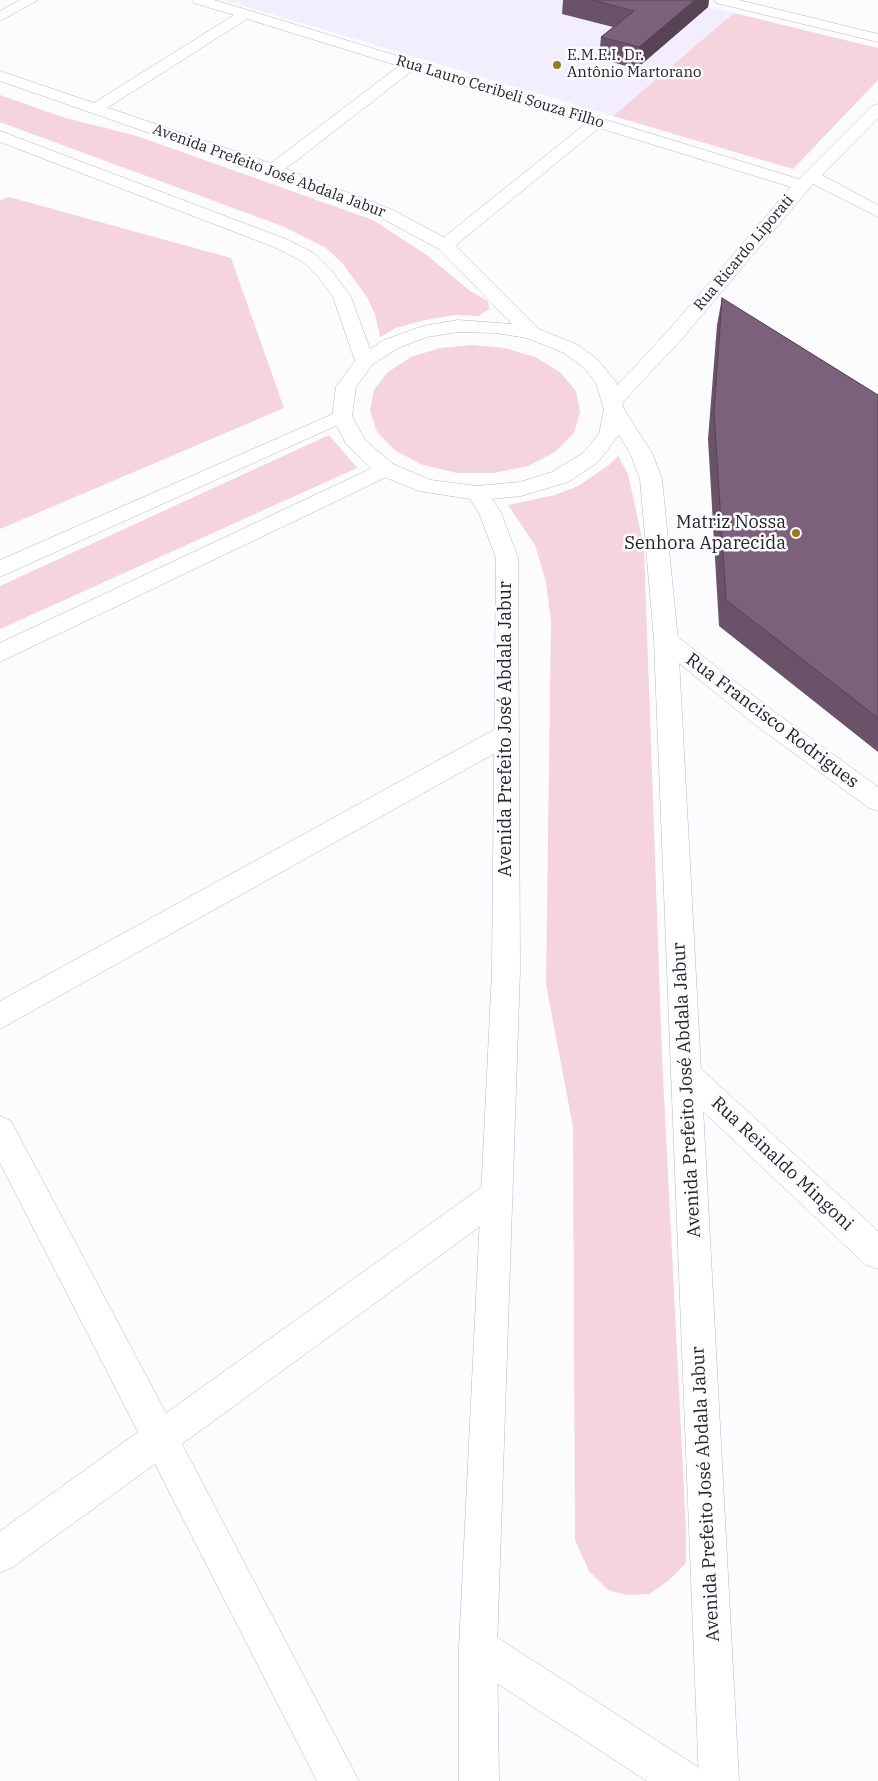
<!DOCTYPE html>
<meta charset="utf-8">
<style>
body{margin:0}
canvas{display:block;background:#fcfbfe}
</style>
<canvas width="878" height="1781"></canvas>
<script>
const c = document.querySelector('canvas').getContext('2d');
c.lineJoin = 'round';
function fill(path, color) { c.fillStyle = color; c.fill(path, 'evenodd'); }
const poly = rows => new Path2D(rows.map(r => 'M' + r).join(''));
function stroke(path, color, width, dash) { c.strokeStyle = color; c.lineWidth = width; c.lineCap = dash ? 'butt' : 'round'; c.setLineDash(dash || []); c.stroke(path); }
function drawText(font, color, halo, rows, align = 'center') {
  c.font = font + ' "IBM Plex Serif",serif'; c.lineWidth = 5; c.setLineDash([]); c.textBaseline = 'middle'; c.strokeStyle = halo; c.fillStyle = color; for (const [text, x, y, turn = 0] of rows) {
    c.save(); c.translate(x, y); c.rotate((+turn || 0) * Math.PI / 180); c.textAlign = isNaN(turn) ? turn : align; if (halo) c.strokeText(text, 0, 0); c.fillText(text, 0, 0); c.restore();
  }
}
const built = poly([
 [224,0,682,0,734,13,613,116]
]);
const green = poly([
 [734,13,878,48,878,80,793,169,613,116],
 [0,95,62,117,137,136,373,220,428,256,470,291,488,301,489,309,478,316,456,315,425,320,396,328,380,337,375,314,367,297,343,264,326,248,282,226,0,122],
 [9,197,231,258,284,408,0,529,0,200],
 [472,345,505,348,535,357,560,372,576,391,580,412,574,433,555,452,528,466,494,473,457,473,423,465,396,451,377,432,370,411,374,390,388,372,411,357,440,348],
 [329,435,357,468,0,629,0,586],
 [618,456,628,474,644,547,662,1056,686,1530,686,1563,668,1581,649,1594,627,1595,608,1590,589,1571,575,1540,573,1127,546,984,551,621,546,582,535,545,508,505,555,495,578,486,609,465]
]);
const street = poly([
 [20,0,38,0,0,21,0,11,20,0],
 [192,0,214,0,251,11,799,179,872,106,878,104,878,118,822,175,878,205,878,217,813,184,681,340,620,405,613,407,606,405,603,401,606,397,667,332,791,187,599,128,451,249,439,249,436,245,439,241,585,124,413,70,279,174,267,174,265,170,267,166,399,66,247,19,101,112,89,112,87,109,89,106,234,15,194,3,192,0],
 [714,0,739,0,878,34,878,42,716,3,714,0],
 [342,410,349,412,352,416,349,420,0,577,0,560,342,410],
 [385,462,393,464,396,469,393,474,0,662,0,643,385,462],
 [666,631,674,634,772,710,878,787,878,811,869,808,754,724,658,646,654,640,658,634,666,631],
 [506,725,515,728,519,735,515,742,0,1029,0,1001,497,728,506,725],
 [686,1061,697,1065,878,1231,878,1269,866,1265,675,1085,671,1075,675,1065,686,1061],
 [0,1116,11,1121,166,1413,486,1184,497,1180,508,1184,513,1195,508,1206,182,1444,359,1781,317,1781,155,1464,13,1567,0,1573,0,1531,138,1432,0,1163,0,1116],
 [478,1629,492,1634,698,1767,704,1781,647,1781,464,1662,459,1648,464,1634,478,1629]
]);
const secondary = poly([
 [0,71,279,166,393,210,451,241,539,329,578,345,598,360,616,382,624,409,653,455,662,479,678,640,739,1781,699,1781,654,640,640,479,631,455,619,435,597,463,568,482,521,496,492,499,501,513,518,558,520,971,497,1648,499,1781,459,1781,459,1648,492,971,496,558,479,513,470,499,419,491,377,474,346,444,332,416,336,387,355,361,333,297,320,279,302,261,274,247,0,142,0,131,286,239,314,253,332,271,351,297,370,349,384,340,423,326,458,320,512,324,439,249,381,218,267,174,0,81,0,71],
 [458,332,496,333,527,338,564,353,584,368,596,383,604,409,599,434,583,453,552,472,520,482,477,486,431,480,393,464,365,440,352,416,356,387,372,365,398,348,427,337,458,332]
]);
const wall = poly([
 [563,0,709,0,708,7,636,69,599,58,601,37,613,27,562,14],
 [722,298,878,395,878,752,719,626,708,439,717,325]
]);
const shadedWall = poly([
 [695,0,709,0,708,7,636,69,639,47]
]);
const building = poly([
 [592,0,695,0,639,47,601,37,634,11,592,0],
 [722,298,878,395,878,718,726,600,714,412,722,298]
]);
const markers = [
 [557,65,5,"#957b23"],
 [796,533,5,"#957b23"]
];
const farPoinames = [
 ["E.M.E.I. Dr.",567,56],
 ["Antônio Martorano",567,73]
];
const farStreetnames = [
 ["Rua Lauro Ceribeli Souza Filho",500,92,17],
 ["Avenida Prefeito José Abdala Jabur",269,171,20],
 ["Rua Ricardo Liporati",744,253,-50]
];
const poiNames = [
 ["Matriz Nossa",786,523],
 ["Senhora Aparecida",786,544]
];
const streetNames = [
 ["Rua Francisco Rodrigues",772,721,37],
 ["Avenida Prefeito José Abdala Jabur",506,729,-90],
 ["Avenida Prefeito José Abdala Jabur",687,1090,-93],
 ["Rua Reinaldo Mingoni",782,1164,43],
 ["Avenida Prefeito José Abdala Jabur",706,1494,-93]
];
fill(built, '#f2eefe');
fill(green, '#f5d4dd');
stroke(street, '#bab7c3', 1);
stroke(secondary, '#bab7c3', 1);
fill(street, '#fff');
fill(secondary, '#fff');
fill(wall, '#6a5369');
fill(shadedWall, '#564455');
fill(building, '#7b617a');
stroke(building, '#564455', 1);
for (const [x, y, r, color] of markers) { const dot = new Path2D(); dot.arc(x, y, r, 0, 2 * Math.PI); c.fillStyle = color; c.fill(dot); stroke(dot, '#fcfbfe', 2); }
drawText('15px', '#242327', '#fcfbfe', farPoinames, 'left');
drawText('15px', '#242327', '#fcfbfe', farStreetnames);
drawText('18px', '#242327', '#fcfbfe', poiNames, 'right');
drawText('18px', '#242327', '#fcfbfe', streetNames);
</script>
